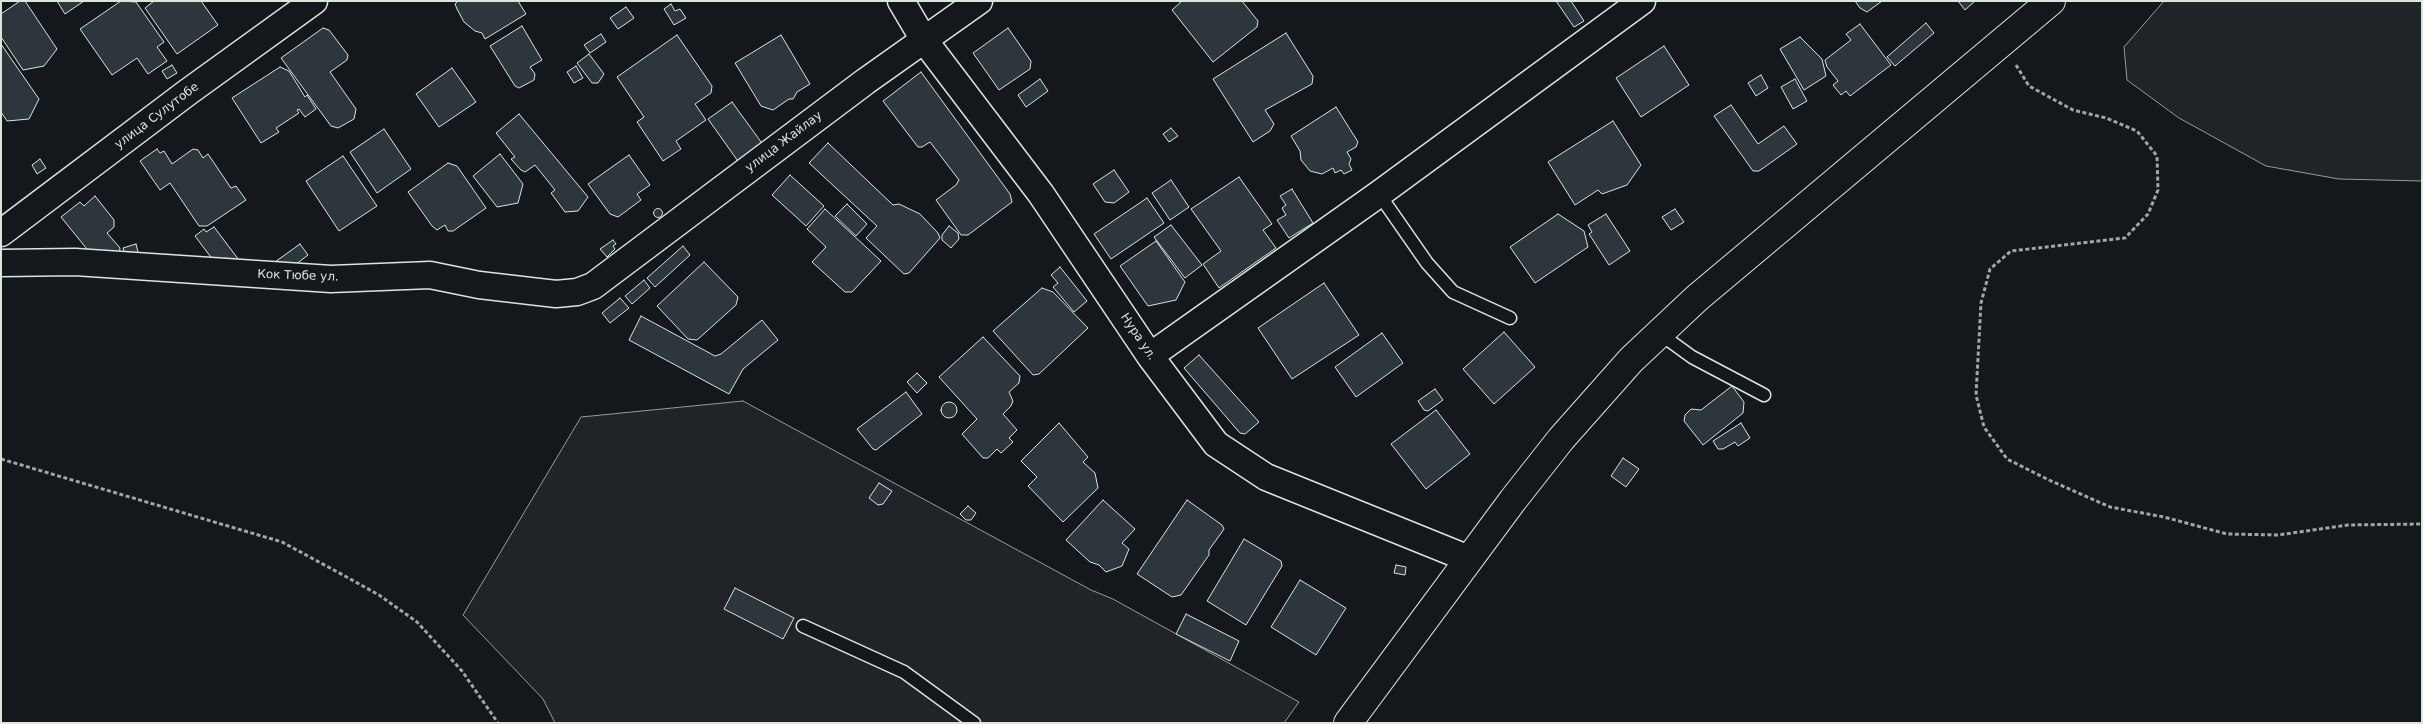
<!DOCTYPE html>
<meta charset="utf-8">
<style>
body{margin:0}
#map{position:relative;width:2423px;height:724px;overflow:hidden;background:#14181c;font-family:"DejaVu Sans",sans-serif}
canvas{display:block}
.frame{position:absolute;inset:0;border:2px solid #d8e6dc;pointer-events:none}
</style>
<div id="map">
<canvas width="2423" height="724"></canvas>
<div class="frame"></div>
</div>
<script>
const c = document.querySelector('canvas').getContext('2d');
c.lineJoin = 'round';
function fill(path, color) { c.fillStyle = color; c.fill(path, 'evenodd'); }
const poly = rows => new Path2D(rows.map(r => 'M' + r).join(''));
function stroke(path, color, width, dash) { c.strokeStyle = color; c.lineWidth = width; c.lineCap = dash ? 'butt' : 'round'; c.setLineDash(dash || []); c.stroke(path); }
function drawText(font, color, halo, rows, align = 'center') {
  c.font = font + ' "DejaVu Sans",sans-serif'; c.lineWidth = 4; c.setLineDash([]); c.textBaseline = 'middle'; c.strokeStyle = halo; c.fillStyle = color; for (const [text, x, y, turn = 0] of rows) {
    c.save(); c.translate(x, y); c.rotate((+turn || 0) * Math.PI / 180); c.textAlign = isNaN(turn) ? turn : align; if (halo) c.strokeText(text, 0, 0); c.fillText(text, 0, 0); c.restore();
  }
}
const green = poly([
 [2164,1,2422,1,2422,181,2339,179,2266,166,2179,118,2127,80,2124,47,2164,1],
 [743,401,1091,590,1113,599,1299,702,1284,723,555,723,543,699,463,615,581,417,743,401]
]);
const building = poly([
 [20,1,25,1,57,49,44,66,23,70,1,37,1,14,20,1],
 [57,1,84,1,65,14,57,1],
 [121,1,136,2,164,42,157,47,167,61,148,74,137,58,112,75,80,29,121,1],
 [154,1,201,1,218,25,177,54,145,8,154,1],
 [458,1,518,1,526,14,485,39,482,33,475,31,464,22,457,9,455,4,458,1],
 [1182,1,1242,1,1258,21,1257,27,1213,62,1172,10,1182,1],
 [1556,1,1571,1,1584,21,1574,27,1556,1],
 [1855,1,1882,1,1867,12,1860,8,1855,1],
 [1958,1,1975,1,1965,10,1958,1],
 [671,4,675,11,680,9,686,18,674,25,664,9,671,4],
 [626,7,634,18,618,29,610,18,626,7],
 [1926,23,1934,33,1895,66,1887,57,1926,23],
 [1860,24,1891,65,1850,96,1846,91,1841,95,1833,85,1838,81,1827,67,1825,60,1851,40,1846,34,1860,24],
 [522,26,542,60,530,67,535,74,534,80,519,88,515,86,490,46,522,26],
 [323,28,329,30,348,55,347,60,330,72,356,109,354,119,338,128,331,126,281,58,323,28],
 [1008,28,1031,61,1030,69,999,90,973,53,1008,28],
 [1286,33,1313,76,1312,84,1265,110,1274,124,1270,131,1253,142,1213,79,1286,33],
 [601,34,606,42,590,53,584,45,601,34],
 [677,35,712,86,711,93,695,104,706,120,676,141,681,149,663,161,637,122,644,117,617,77,677,35],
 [781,35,810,84,797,92,793,99,789,99,773,110,761,106,735,63,781,35],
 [1800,37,1822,59,1826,76,1804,90,1780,49,1800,37],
 [1,44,39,99,29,119,7,121,1,112,1,44],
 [1664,46,1689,85,1641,117,1616,78,1664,46],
 [589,54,604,74,598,83,592,83,577,63,589,54],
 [172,65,177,73,167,79,162,71,172,65],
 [576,66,583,78,574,83,567,72,576,66],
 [280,67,289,71,305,97,307,95,316,109,305,117,299,109,297,110,299,113,276,128,279,132,261,143,232,98,280,67],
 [452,68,476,102,439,127,416,94,452,68],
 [921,72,1010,194,1012,202,968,235,961,235,936,200,956,185,959,180,930,142,922,147,918,147,883,101,921,72],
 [1761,75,1768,88,1756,96,1748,83,1761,75],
 [1040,79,1048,91,1026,107,1018,95,1040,79],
 [1795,79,1807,101,1793,109,1781,87,1795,79],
 [732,102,764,146,740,164,708,119,732,102],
 [1731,105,1758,144,1784,126,1797,144,1759,171,1753,171,1714,116,1731,105],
 [1336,107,1358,142,1356,147,1347,152,1351,159,1349,164,1352,170,1344,174,1341,170,1335,173,1333,168,1322,174,1310,171,1301,160,1300,151,1291,136,1336,107],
 [519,114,588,197,578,211,565,212,551,193,555,190,535,165,525,172,521,170,511,159,515,157,496,133,519,114],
 [1613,121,1641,165,1627,185,1602,194,1598,190,1575,205,1548,162,1613,121],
 [1171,128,1178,136,1169,142,1163,134,1171,128],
 [384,129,411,169,377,193,350,152,384,129],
 [828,143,893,205,899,204,920,214,938,233,940,238,909,273,904,274,866,238,877,226,809,163,828,143],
 [157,149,160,153,164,151,172,164,193,149,198,150,203,158,208,154,231,188,236,186,246,200,207,226,199,226,170,183,160,190,140,161,157,149],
 [500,154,523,184,518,203,497,207,473,176,500,154],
 [629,155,650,185,637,194,641,200,618,217,610,214,588,184,629,155],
 [343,156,377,206,339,231,306,181,343,156],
 [40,159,46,168,37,174,32,165,40,159],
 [448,163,457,166,486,208,453,231,448,231,445,225,437,230,432,226,408,192,448,163],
 [1114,170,1129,192,1114,203,1105,202,1093,184,1114,170],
 [790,175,824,206,806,226,772,195,790,175],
 [1239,177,1272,224,1263,230,1276,248,1219,288,1203,264,1221,251,1191,209,1239,177],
 [1171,180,1189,207,1170,220,1152,193,1171,180],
 [1292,189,1313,223,1289,238,1277,220,1286,215,1282,208,1286,205,1280,196,1292,189],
 [95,196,114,220,114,227,107,233,120,248,119,255,95,259,61,217,80,202,84,206,95,196],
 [1147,198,1164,223,1111,259,1094,234,1147,198],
 [847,204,867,224,856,236,835,216,847,204],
 '653.5 213a4.5 4.5 0 1 1 9 0a4.5 4.5 0 1 1-9 0Z',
 [825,209,881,261,852,292,845,292,812,262,826,247,807,229,825,209],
 [1675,209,1684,222,1671,230,1662,217,1675,209],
 [1558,214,1584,231,1588,247,1535,283,1510,247,1558,214],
 [1606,214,1630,251,1609,265,1589,234,1592,232,1588,225,1606,214],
 [1171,225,1202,265,1185,278,1154,237,1171,225],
 [949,226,958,233,959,239,951,248,942,240,942,235,949,226],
 [214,227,239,260,235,262,213,260,195,236,204,229,206,232,214,227],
 [613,240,616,244,613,246,615,249,607,257,600,249,613,240],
 [1156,241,1185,282,1176,300,1148,306,1120,266,1156,241],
 [136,244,139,256,125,254,123,248,136,244],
 [300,244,308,255,286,272,275,262,300,244],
 [683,246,690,255,655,287,647,278,683,246],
 [704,262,738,297,736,305,697,340,688,339,657,306,704,262],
 [1060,267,1087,301,1074,312,1053,287,1058,283,1051,275,1060,267],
 [644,280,650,288,632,304,625,296,644,280],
 [1324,283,1359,335,1292,379,1258,328,1324,283],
 [1042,288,1053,292,1088,328,1039,374,1033,375,993,331,1042,288],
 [620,298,629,308,610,323,602,313,620,298],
 [641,316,715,356,721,354,762,320,778,340,743,369,729,394,629,340,641,316],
 [1504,332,1535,367,1494,404,1463,369,1504,332],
 [1382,333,1403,363,1356,397,1335,367,1382,333],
 [983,337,1020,376,1019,383,1009,392,1013,401,1011,406,1003,414,1017,430,1009,438,1013,442,1001,453,997,449,988,458,983,458,962,434,977,419,939,377,983,337],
 [1199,355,1259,422,1245,434,1240,433,1184,368,1199,355],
 [917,373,927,383,917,393,907,382,917,373],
 [1732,386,1744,402,1743,413,1703,445,1684,421,1685,415,1691,409,1701,410,1732,386],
 [1435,389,1443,400,1428,411,1424,410,1418,401,1435,389],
 [906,392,922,414,876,450,873,449,857,429,906,392],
 '941 410a8 8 0 1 1 16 0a8 8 0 1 1-16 0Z',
 [1436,410,1470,454,1426,489,1391,444,1436,410],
 [1059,423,1088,457,1083,462,1095,473,1098,488,1063,522,1028,486,1037,477,1021,461,1059,423],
 [1741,423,1750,438,1738,446,1735,442,1723,449,1718,449,1713,441,1741,423],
 [1623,458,1639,469,1626,487,1611,476,1623,458],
 [879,483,892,491,883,504,878,505,869,498,879,483],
 [1103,500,1135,529,1122,543,1129,549,1122,566,1106,572,1099,565,1090,562,1066,540,1103,500],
 [1187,500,1222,525,1224,529,1209,550,1209,555,1181,595,1172,597,1137,574,1187,500],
 [968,506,976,513,971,520,966,520,960,514,968,506],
 [1244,539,1281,561,1282,566,1246,625,1207,601,1244,539],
 [1396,565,1406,567,1405,575,1394,573,1396,565],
 [1300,580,1346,608,1316,655,1271,627,1300,580],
 [735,588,794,618,783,639,724,609,735,588],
 [1186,614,1239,641,1230,661,1176,634,1186,614]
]);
const path = poly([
 [2016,65,2029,86,2073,110,2106,118,2137,131,2157,156,2158,190,2148,214,2125,238,2011,251,1990,269,1981,303,1976,395,1984,427,2007,459,2049,480,2110,507,2164,517,2227,534,2278,535,2348,525,2422,524],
 [1,459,282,542,343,575,379,595,417,622,462,671,498,723]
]);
const lane = poly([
 [1379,194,1427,263,1453,292,1510,318],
 [1659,333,1692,357,1764,395],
 [803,626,904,672,974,723]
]);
const street = poly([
 [901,1,924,40,1041,194,1150,356,1216,444,1266,477,1469,559],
 [1,233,188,92,314,1],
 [1,263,75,262,331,279,430,275,479,285,556,294,577,292,593,286,866,81,979,1],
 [1150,356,1379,194,1642,1]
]);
const secondary = poly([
 [1348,723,1513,500,1561,439,1631,360,1697,298,2051,1]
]);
const streetNames = [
 ["улица Сулутобе",157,116,-37],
 ["улица Жайлау",784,142,-37],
 ["Кок Тюбе ул.",298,276,2],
 ["Нура ул.",1138,337,56]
];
fill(green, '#202428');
stroke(green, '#939e99', 1);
fill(building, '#2c363c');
stroke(building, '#d8e6dc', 1);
stroke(lane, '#d8e6dc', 15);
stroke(street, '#d8e6dc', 29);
stroke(secondary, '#d8e6dc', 30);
stroke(path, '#9da8a2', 3, [4, 2.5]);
stroke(lane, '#14181c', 12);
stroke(street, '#14181c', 26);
stroke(secondary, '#14181c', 28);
drawText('12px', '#d8e6dc', '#14181c', streetNames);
</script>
